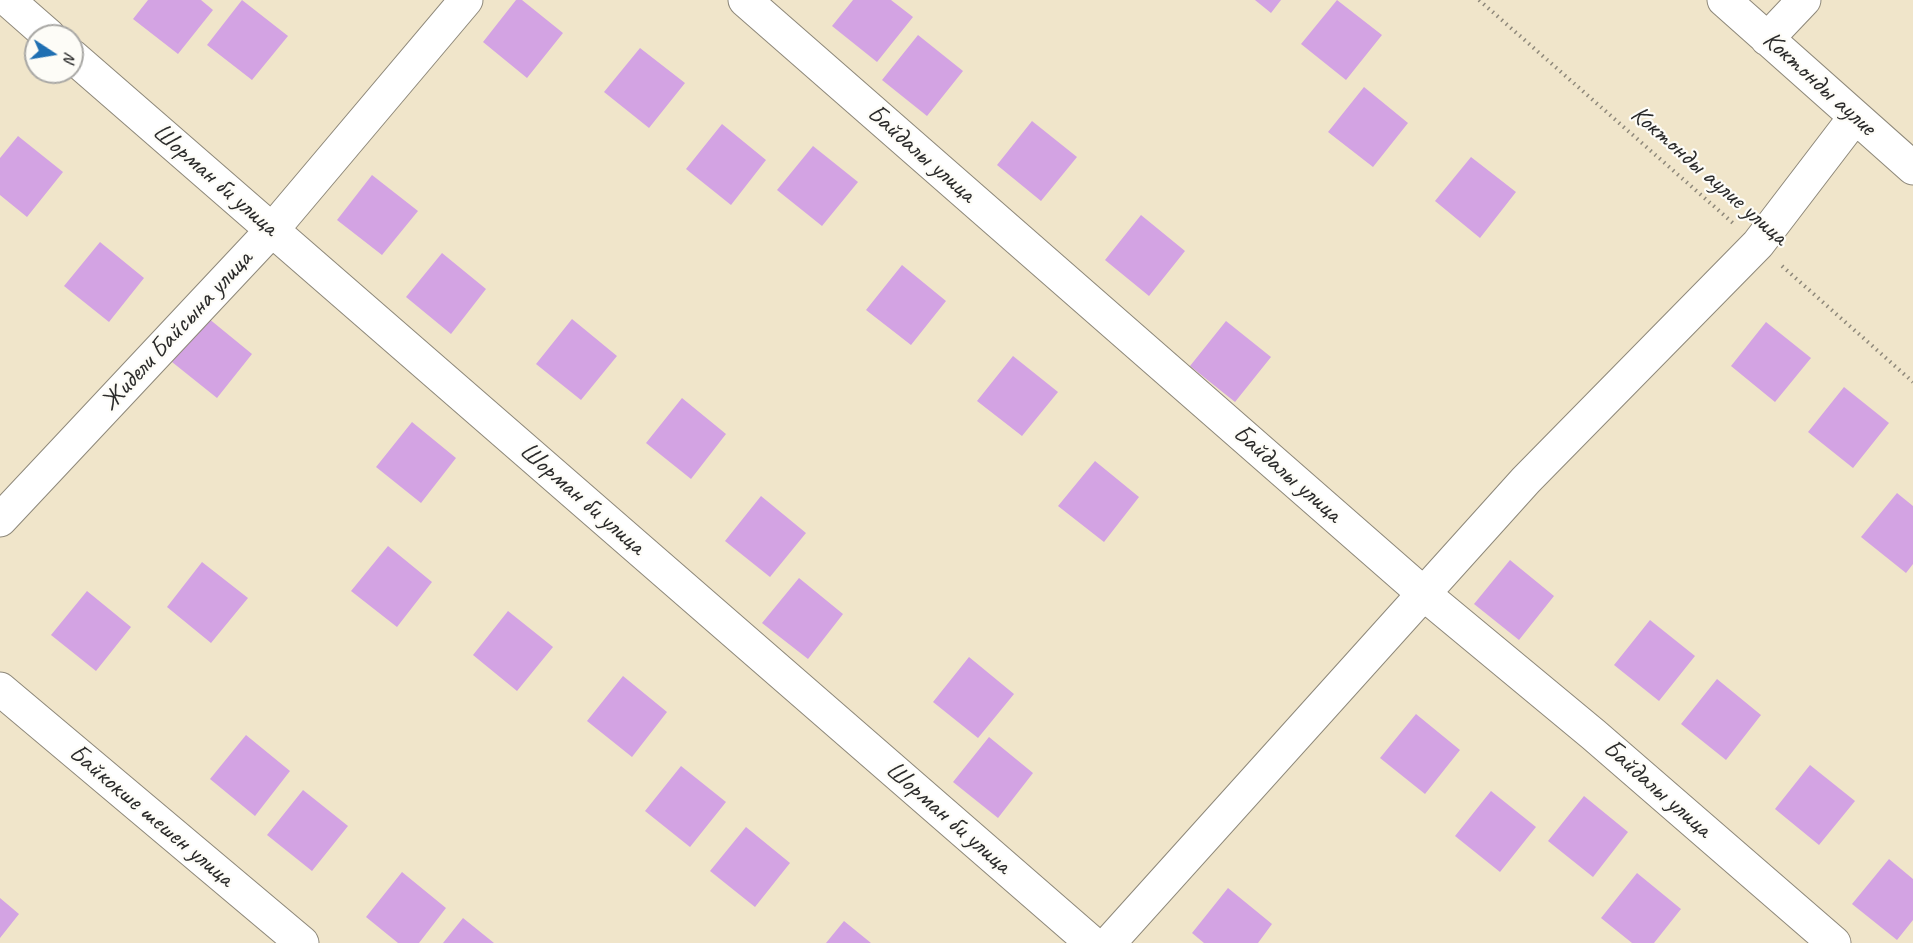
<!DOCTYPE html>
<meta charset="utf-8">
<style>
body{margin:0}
#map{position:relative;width:1913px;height:943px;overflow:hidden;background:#f0e5ca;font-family:Caveat,sans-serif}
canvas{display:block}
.north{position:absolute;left:24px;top:24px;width:60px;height:60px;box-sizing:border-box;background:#fdfcf7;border:2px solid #a9a8a5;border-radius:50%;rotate:102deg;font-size:16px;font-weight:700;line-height:24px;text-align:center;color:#2b2b2b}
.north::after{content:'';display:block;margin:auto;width:21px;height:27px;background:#1f6fb2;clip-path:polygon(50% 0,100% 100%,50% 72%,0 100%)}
</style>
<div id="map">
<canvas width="1913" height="943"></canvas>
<div class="north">N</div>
</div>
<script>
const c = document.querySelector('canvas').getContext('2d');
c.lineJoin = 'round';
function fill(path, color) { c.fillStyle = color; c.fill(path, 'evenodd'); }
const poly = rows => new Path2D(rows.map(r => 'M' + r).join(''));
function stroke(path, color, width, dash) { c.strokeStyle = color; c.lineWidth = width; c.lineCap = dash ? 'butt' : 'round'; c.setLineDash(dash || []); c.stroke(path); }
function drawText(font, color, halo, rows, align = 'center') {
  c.font = font + ' Caveat,sans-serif'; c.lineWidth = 4.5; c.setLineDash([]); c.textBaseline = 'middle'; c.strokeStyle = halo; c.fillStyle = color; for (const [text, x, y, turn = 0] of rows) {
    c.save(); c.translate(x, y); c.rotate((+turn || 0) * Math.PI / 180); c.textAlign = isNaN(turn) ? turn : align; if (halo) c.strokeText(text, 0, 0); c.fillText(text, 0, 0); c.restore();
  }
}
const building = poly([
 [148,0,201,0,213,10,178,54,133,19],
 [242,0,288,36,252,80,207,45],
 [516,0,522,0,563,33,527,78,483,42],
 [853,0,891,0,913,17,877,62,832,26],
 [1255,0,1281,0,1271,13],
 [1337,0,1382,35,1346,80,1301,44],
 [918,35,963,71,927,116,882,80],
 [640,48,685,83,649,128,604,92],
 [1364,87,1408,123,1373,167,1328,132],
 [1032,121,1077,157,1041,201,997,165],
 [722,124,766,160,731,205,686,169],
 [18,136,63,172,27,217,0,195,0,158],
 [813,146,858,182,822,226,777,190],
 [1471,157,1516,192,1480,238,1435,201],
 [372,175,418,211,382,255,337,220],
 [1141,215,1185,251,1149,296,1105,260],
 [100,242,144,278,109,322,64,286],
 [442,253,486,289,451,334,406,297],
 [902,265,946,301,911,345,866,310],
 [208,318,252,354,217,398,172,362],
 [572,319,617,356,581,400,536,364],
 [1226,321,1271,357,1235,402,1190,366],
 [1766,322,1811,358,1775,402,1731,366],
 [1013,356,1058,392,1022,436,977,401],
 [1844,387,1889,423,1853,468,1808,432],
 [682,398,726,434,691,479,646,443],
 [412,422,456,458,421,503,376,467],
 [1095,461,1139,497,1104,542,1058,506],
 [1897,493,1913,506,1913,564,1906,573,1861,537],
 [761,496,806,533,770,577,725,541],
 [388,546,432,582,397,627,351,591],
 [1510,560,1554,596,1519,640,1474,604],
 [202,562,248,598,211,643,167,607],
 [799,578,843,614,808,659,762,623],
 [87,591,131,627,96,671,51,635],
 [508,611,553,647,517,691,473,655],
 [1650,620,1695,656,1659,701,1614,665],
 [969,657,1014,694,978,738,933,702],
 [623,676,667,712,632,757,587,721],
 [1717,679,1761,715,1726,760,1681,724],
 [1416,714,1460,750,1425,794,1380,758],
 [246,735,290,771,255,816,210,779],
 [989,737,1033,773,998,818,953,782],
 [1810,765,1855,801,1819,845,1775,809],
 [681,766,726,802,690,847,645,811],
 [303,790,348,826,312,871,267,835],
 [1491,791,1536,827,1500,872,1455,836],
 [1584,796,1628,832,1593,877,1548,841],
 [746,827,790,863,755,907,710,871],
 [1889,859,1913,879,1913,920,1897,940,1852,904],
 [402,872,446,908,419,943,398,943,366,917],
 [1637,873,1681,909,1654,943,1632,943,1601,918],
 [1228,888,1272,924,1258,943,1204,943,1192,933],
 [0,898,19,914,0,938],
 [463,918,494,943,443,943],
 [844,921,871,943,826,943]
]);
const path = poly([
 [1479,0,1733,223],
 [1782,266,1913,382]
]);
const minor = poly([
 [8,0,49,36],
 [745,0,1424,594,1594,735,1834,943],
 [1724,0,1913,168],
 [1767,39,1804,0],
 [72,56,1092,943],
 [0,520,272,230,466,0],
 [0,689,302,943],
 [1109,943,1526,480,1758,244,1855,117]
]);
const streetNames = [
 ["Коктонды аулие",1819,84,42],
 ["Байдалы улица",921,154,41],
 ["Коктонды аулие улица",1709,176,41],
 ["Шорман би улица",215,180,41],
 ["Жидели Байсына улица",177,331,-47],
 ["Байдалы улица",1287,474,41],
 ["Шорман би улица",582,499,41],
 ["Байдалы улица",1657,789,41],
 ["Байкокше шешен улица",151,816,40],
 ["Шорман би улица",948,818,41]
];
fill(building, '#d3a3e3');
stroke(minor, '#8e887a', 35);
stroke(path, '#8e887a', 4, [1.5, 4.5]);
stroke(minor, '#fff', 33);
drawText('26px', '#2b2b2b', '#fdfcf7', streetNames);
</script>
